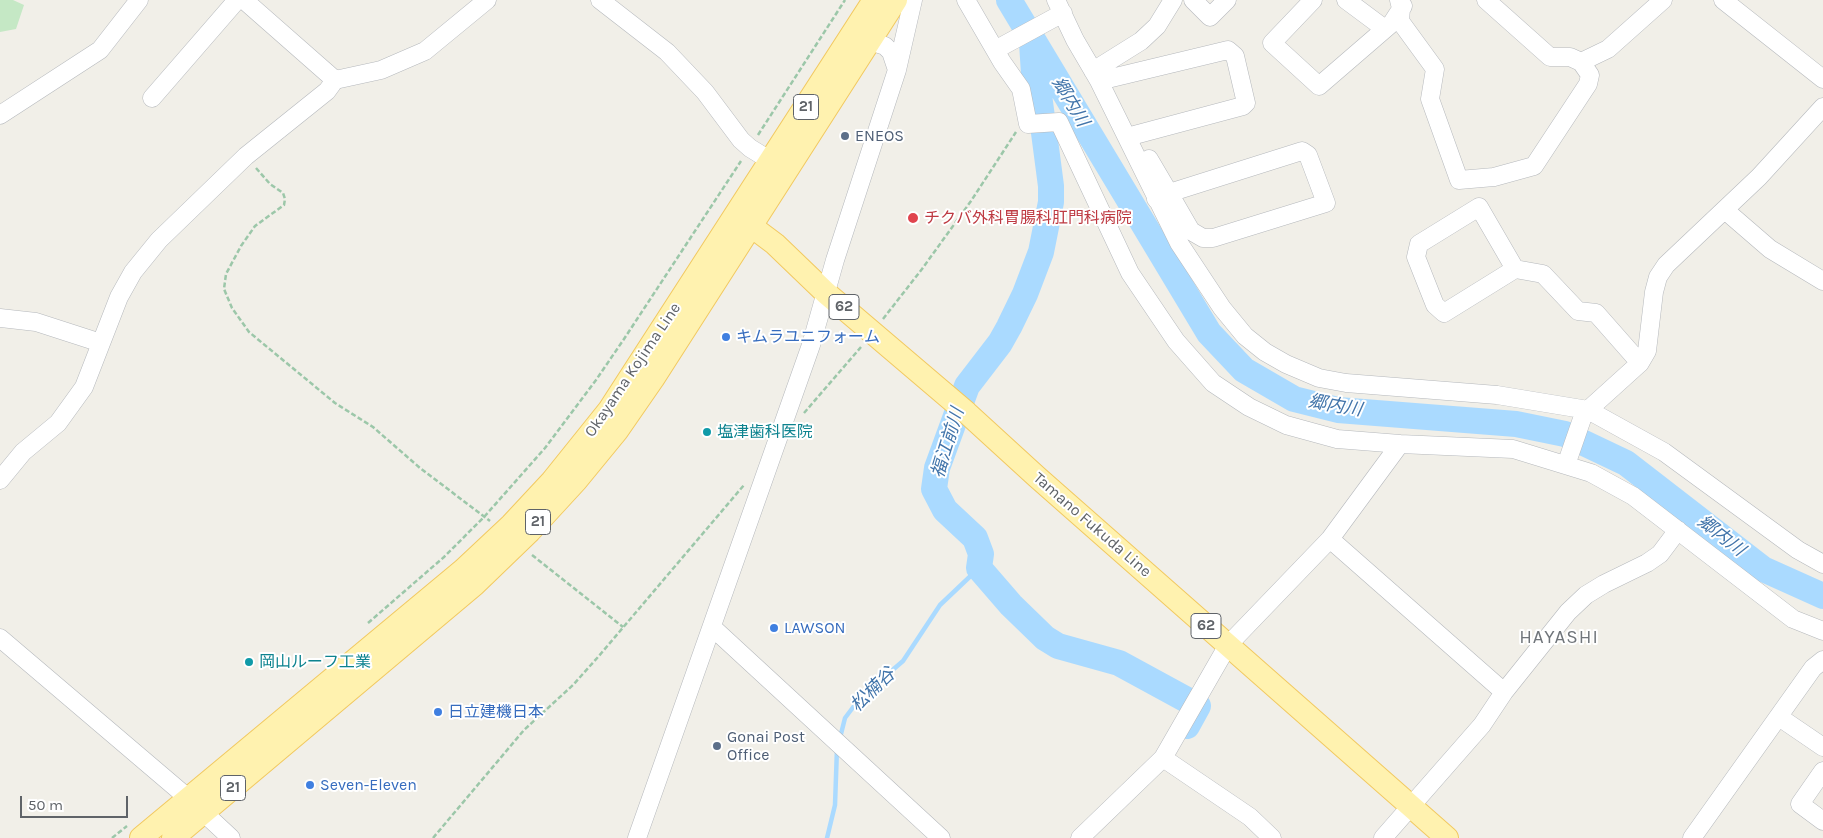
<!DOCTYPE html>
<meta charset="utf-8">
<style>
body{margin:0}
#map{position:relative;width:1823px;height:838px;overflow:hidden;background:#f1efe8;font-family:Karla,sans-serif}
canvas{display:block}
.scale{position:absolute;left:20px;top:796px;width:108px;height:22px;box-sizing:border-box;border:2px solid #5f6368;border-top:0;padding-left:6px;font-size:15px;line-height:18px;white-space:nowrap;color:#5f6368;-webkit-text-stroke:4px #fff;paint-order:stroke}
</style>
<div id="map">
<canvas width="1823" height="838"></canvas>
<div class="scale">50 m</div>
</div>
<script>
const c = document.querySelector('canvas').getContext('2d');
c.lineJoin = 'round';
function fill(path, color) { c.fillStyle = color; c.fill(path, 'evenodd'); }
const poly = rows => new Path2D(rows.map(r => 'M' + r).join(''));
function stroke(path, color, width, dash) { c.strokeStyle = color; c.lineWidth = width; c.lineCap = dash ? 'butt' : 'round'; c.setLineDash(dash || []); c.stroke(path); }
function drawText(font, color, halo, rows, align = 'center') {
  c.font = font + ' Karla,"Noto Sans JP",sans-serif'; c.lineWidth = 4; c.setLineDash([]); c.textBaseline = 'middle'; c.strokeStyle = halo; c.fillStyle = color; for (const [text, x, y, turn = 0] of rows) {
    c.save(); c.translate(x, y); c.rotate((+turn || 0) * Math.PI / 180); c.textAlign = isNaN(turn) ? turn : align; if (halo) c.strokeText(text, 0, 0); c.fillText(text, 0, 0); c.restore();
  }
}
const green = poly([
 [0,0,13,0,24,5,16,29,0,32]
]);
const stream = poly([
 [840,738,845,718,860,698,903,661,940,605,979,568],
 [827,838,835,805,837,748]
]);
const river = poly([
 [1009,0,1209,333,1244,370,1294,399,1338,410,1516,424,1565,434,1626,463,1763,569,1823,596],
 [1032,43,1034,74,1038,87,1051,186,1051,202,1041,252,1025,294,1009,327,1000,343,967,386,937,468,934,489,945,510,975,538,981,554,979,568,1011,605,1045,638,1058,646,1119,663,1198,706,1187,726]
]);
const path = poly([
 [758,135,845,0],
 [256,168,270,184,283,193,285,199,284,205,255,226,241,246,226,274,224,289,232,308,249,332,335,403,373,427,420,468,490,521],
 [883,319,922,269,971,201,1016,132],
 [804,413,861,347],
 [532,555,623,627],
 [368,623,444,557,484,517,545,448,596,380,624,339,741,161],
 [112,838,127,826],
 [433,838,524,730,573,685,598,657,744,485]
]);
const minor = poly([
 [244,0,335,80],
 [600,0,667,52,705,92,741,140,750,148,771,161],
 [966,0,1002,62,1021,89,1028,124,1059,122,1130,273,1176,341,1213,383,1249,407,1286,425,1337,439,1400,444],
 [1056,0,1075,40,1099,81,1179,243,1222,308,1245,336,1265,352,1286,364,1319,378,1346,383,1497,395,1588,410,1664,452,1798,550,1823,564],
 [1193,0,1210,17,1227,0],
 [1313,0,1272,43,1319,86,1392,23,1403,6],
 [1346,0,1385,29],
 [1399,0,1401,8,1400,21,1435,69,1430,99,1459,180,1494,177,1534,166,1588,84,1590,75,1581,62,1608,49,1663,0],
 [1486,0,1550,57,1570,57,1581,62],
 [1723,0,1823,79],
 [870,41,885,46,891,52,897,70],
 [995,50,1063,13],
 [1093,71,1141,41,1157,26,1173,0],
 [1099,81,1228,50,1235,56,1246,103,1243,106,1127,137],
 [152,98,237,0],
 [0,115,100,50,139,0],
 [1149,159,1169,193,1191,231,1203,238,1213,238,1326,203,1308,155,1302,151,1169,193,1156,199],
 [1726,211,1770,249,1823,281],
 [1515,269,1479,207,1419,244,1416,257,1435,305,1444,313,1515,269,1543,274,1578,311,1596,313,1640,363],
 [0,318,36,322,101,343],
 [1566,465,1583,416,1588,410,1640,363,1647,351,1654,292,1658,277,1666,265,1759,177,1823,107],
 [0,480,23,452,58,423,84,387,119,297,133,272,159,240,246,156,327,91,335,80,381,70,425,51,487,0],
 [1330,539,1504,692],
 [712,627,941,838],
 [0,638,188,798,231,838],
 [1779,717,1823,747],
 [1163,758,1250,817,1272,838],
 [1823,771,1800,804,1823,821],
 [637,838,811,345,835,260,897,70,913,0],
 [1080,838,1163,758,1228,645,1330,539,1400,444,1513,449,1591,473,1633,496,1793,619,1823,631],
 [1383,838,1482,725,1504,692,1568,612,1586,595,1604,584,1647,563,1660,554,1678,530],
 [1692,838,1813,668,1823,660]
]);
const major = poly([
 [739,217,775,244,826,293,967,413,1037,477,1447,838],
 [141,838,463,570,511,525,552,481,609,410,874,0],
 [173,838,474,585,530,531,576,481,617,431,653,379,896,0]
]);
const markers = [
 [845,136,5,"#5c6f8a"],
 [913,218,6,"#e0444e"],
 [726,337,5,"#3f7fe0"],
 [707,432,5,"#0f9aa8"],
 [774,628,5,"#3f7fe0"],
 [249,662,5,"#0f9aa8"],
 [438,712,5,"#3f7fe0"],
 [717,746,5,"#5c6f8a"],
 [310,785,5,"#3f7fe0"]
];
const shields = [
 [806,107,25],
 [844,307,30],
 [538,522,25],
 [1206,626,30],
 [233,788,25]
];
const shieldNames = [
 ["21",806,107],
 ["62",844,307],
 ["21",538,522],
 ["62",1206,626],
 ["21",233,788]
];
const serviceNames = [
 ["ENEOS",855,136],
 ["Gonai Post",727,737],
 ["Office",727,755]
];
const healthNames = [
 ["チクバ外科胃腸科肛門科病院",924,218]
];
const shopNames = [
 ["キムラユニフォーム",736,337],
 ["LAWSON",784,628],
 ["日立建機日本",448,712],
 ["Seven-Eleven",320,785]
];
const streetNames = [
 ["Okayama Kojima Line",633,370,-56],
 ["Tamano Fukuda Line",1092,525,41]
];
const cultureNames = [
 ["塩津歯科医院",717,432],
 ["岡山ルーフ工業",259,662]
];
const waterNames = [
 ["郷内川",1070,102,59],
 ["郷内川",1335,406,10],
 ["福江前川",948,443,-73],
 ["郷内川",1721,536,38],
 ["松楠谷",873,690,-44]
];
const quarterNames = [
 ["HAYASHI",1559,638]
];
fill(green, '#c5e8c5');
stroke(stream, '#aadaff', 4.5);
stroke(river, '#aadaff', 26);
stroke(minor, '#b5b8bc', 19);
stroke(major, '#f2c960', 24);
stroke(path, '#9cc7a9', 2.5, [5, 2.5]);
stroke(minor, '#fff', 18);
stroke(major, '#fff2af', 22);
for (const [x, y, r, color] of markers) { const dot = new Path2D(); dot.arc(x, y, r, 0, 2 * Math.PI); c.fillStyle = color; c.fill(dot); stroke(dot, '#fff', 2); }
for (const [x, y, w] of shields) { const box = new Path2D(); box.roundRect(x - w / 2, y - 12.5, w, 25, 4); c.fillStyle = '#fff'; c.fill(box); stroke(box, '#5f6368', 1); }
drawText('bold 15px', '#5f6368', null, shieldNames);
drawText('16px', '#4e5e75', '#fff', serviceNames, 'left');
drawText('16px', '#be3a42', '#fff', healthNames, 'left');
drawText('16px', '#366cbe', '#fff', shopNames, 'left');
drawText('16px', '#5f6368', '#fff', streetNames);
drawText('16px', '#0d838f', '#fff', cultureNames, 'left');
drawText('italic 18px', '#4174aa', '#fff', waterNames);
c.letterSpacing = '1px';
drawText('19px', '#70757a', '#fff', quarterNames);
c.letterSpacing = '0px';
</script>
